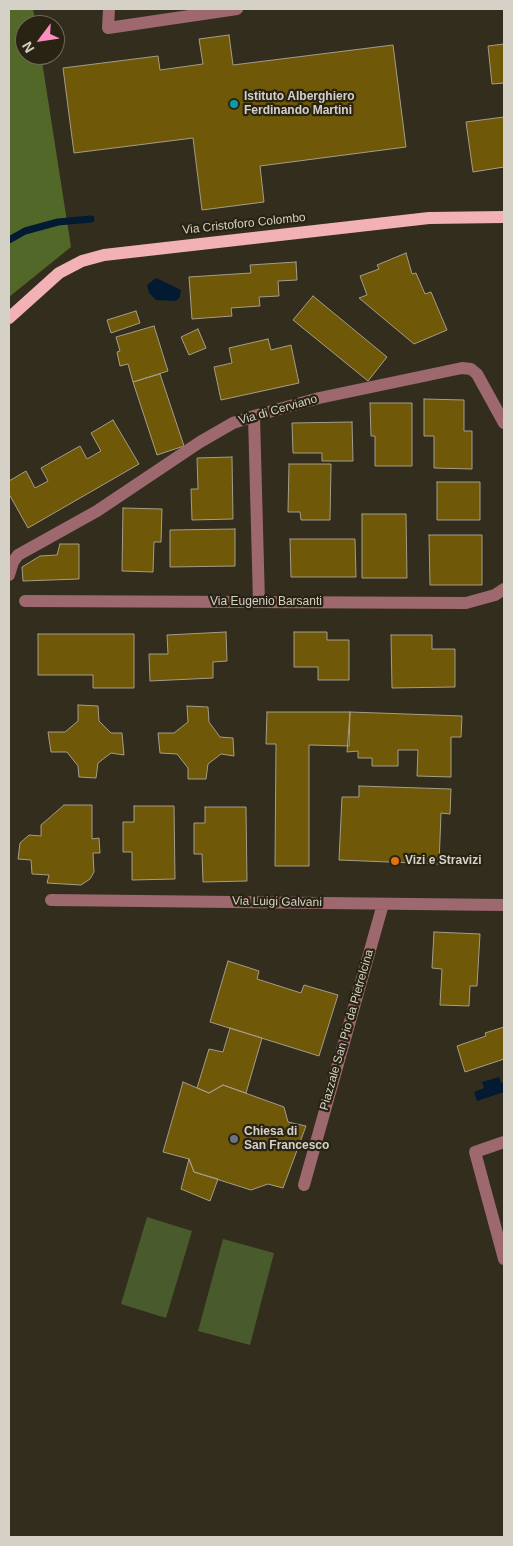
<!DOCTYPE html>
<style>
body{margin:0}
#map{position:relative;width:513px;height:1546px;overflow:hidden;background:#332d1d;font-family:Arial,sans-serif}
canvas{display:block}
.frame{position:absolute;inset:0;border:10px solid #d5d1c7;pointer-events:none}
.north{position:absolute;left:15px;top:15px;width:50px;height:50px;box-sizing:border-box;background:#292313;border:1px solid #6e695b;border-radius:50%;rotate:239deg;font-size:14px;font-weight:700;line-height:20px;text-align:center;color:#d5d1c7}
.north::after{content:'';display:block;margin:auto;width:18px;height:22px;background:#fc8fc2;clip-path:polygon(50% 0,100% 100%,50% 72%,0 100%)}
</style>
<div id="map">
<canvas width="513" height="1546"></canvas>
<div class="frame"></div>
<div class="north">N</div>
</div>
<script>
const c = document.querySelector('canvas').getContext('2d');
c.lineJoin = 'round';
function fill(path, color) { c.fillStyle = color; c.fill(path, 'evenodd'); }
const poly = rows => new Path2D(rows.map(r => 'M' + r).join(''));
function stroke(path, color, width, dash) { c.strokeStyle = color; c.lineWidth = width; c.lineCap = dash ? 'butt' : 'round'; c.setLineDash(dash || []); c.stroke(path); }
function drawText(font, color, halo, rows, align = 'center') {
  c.font = font + ' Arial,sans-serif'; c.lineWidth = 4.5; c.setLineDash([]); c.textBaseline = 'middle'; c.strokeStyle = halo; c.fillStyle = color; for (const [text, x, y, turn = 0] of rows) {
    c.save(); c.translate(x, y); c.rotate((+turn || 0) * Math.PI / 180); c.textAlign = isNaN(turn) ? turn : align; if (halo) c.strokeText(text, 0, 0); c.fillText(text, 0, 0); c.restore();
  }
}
const green = poly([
 [147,1217,192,1231,166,1318,121,1304],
 [223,1239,274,1253,250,1345,198,1331]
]);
const forest = poly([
 [9,9,33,9,35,19,36,25,25,25,25,55,41,55,71,247,9,297]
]);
const water = poly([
 [156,278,181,290,180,297,176,301,156,300,149,293,147,285],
 [499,1077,501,1083,504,1082,504,1092,477,1101,474,1092,484,1088,482,1082]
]);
const stream = poly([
 [9,240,25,231,58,222,91,219]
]);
const building = poly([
 [229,35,233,65,393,45,406,147,260,166,264,202,202,210,193,138,74,153,63,68,158,56,160,70,203,64,199,39,229,35],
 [504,44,504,83,492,84,488,46,504,44],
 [504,117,504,167,473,172,466,122,504,117],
 [406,253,412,274,416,273,425,294,431,292,447,330,414,344,359,298,367,295,360,276,379,269,377,265,406,253],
 [296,262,297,280,278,281,279,296,259,297,260,306,231,308,232,316,192,319,189,277,251,273,250,265,296,262],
 [313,296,387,357,368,381,293,320,313,296],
 [136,311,140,323,111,333,107,320,136,311],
 [154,326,168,371,133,382,128,364,120,366,117,352,120,351,116,337,154,326],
 [198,329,206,348,189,355,181,337,198,329],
 [268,339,271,350,291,345,299,383,221,400,214,367,232,363,229,348,268,339],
 [160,374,184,446,157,455,133,382,160,374],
 [424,399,464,400,464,431,472,431,472,469,434,468,434,436,424,436,424,399],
 [370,403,412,403,412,466,375,466,375,436,371,436,370,403],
 [113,420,139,464,28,528,9,494,9,481,26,471,35,488,48,481,41,468,80,446,87,459,101,451,91,433,113,420],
 [352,422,353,461,322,461,322,453,293,453,292,423,352,422],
 [232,457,233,519,192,520,191,489,198,489,197,458,232,457],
 [289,464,331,464,330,520,301,520,300,512,288,512,289,464],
 [437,482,480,482,480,520,437,520,437,482],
 [123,508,162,509,161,542,154,542,153,572,122,571,123,508],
 [362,514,406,514,407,578,362,578,362,514],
 [235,529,235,566,170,567,170,530,235,529],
 [429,535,482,535,482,585,430,585,429,535],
 [290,539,355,539,356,577,291,577,290,539],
 [60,544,79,544,79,579,23,581,22,567,40,556,57,555,60,544],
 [226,632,227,661,213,662,213,678,150,681,149,654,168,654,167,635,226,632],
 [294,632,327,632,327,640,349,640,349,680,318,680,318,667,294,667,294,632],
 [38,634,134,634,134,688,93,688,93,675,38,675,38,634],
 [391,635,432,635,432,649,455,649,455,687,392,688,391,635],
 [78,705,98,706,99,721,111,733,122,733,124,755,111,753,98,763,96,778,79,777,78,766,67,752,51,752,48,732,65,732,78,721,78,705],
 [187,706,208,707,209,722,220,737,233,738,234,756,221,754,208,764,206,779,188,779,188,768,177,754,160,753,158,733,174,733,188,722,187,706],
 [267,712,350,712,349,746,309,745,309,866,275,866,276,744,266,744,267,712],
 [350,712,462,716,461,737,451,737,451,777,417,776,418,750,398,750,398,766,372,766,372,758,358,758,358,751,347,752,350,712],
 [359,786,451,789,450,814,441,813,439,864,339,860,342,797,359,797,359,786],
 [64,805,92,805,92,839,99,838,100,853,93,853,94,872,90,879,81,885,47,883,49,875,32,874,31,860,18,859,20,843,29,835,41,836,41,825,64,805],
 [134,806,174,806,175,879,132,880,132,852,123,852,123,822,134,822,134,806],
 [205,807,246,807,247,881,203,882,202,854,194,854,194,823,205,823,205,807],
 [434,932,480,934,477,986,470,986,469,1006,440,1005,442,969,432,968,434,932],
 [228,961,259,971,257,979,301,993,304,985,338,995,319,1056,210,1022,228,961],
 [504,1027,504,1059,465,1072,457,1046,486,1036,485,1033,504,1027],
 [230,1028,262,1038,246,1093,223,1085,209,1093,197,1088,209,1049,223,1052,230,1028],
 [183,1082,209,1093,223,1085,284,1107,288,1122,306,1126,283,1188,268,1184,251,1190,194,1172,189,1159,163,1152,183,1082],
 [189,1159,194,1172,218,1179,210,1201,181,1189,189,1159]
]);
const minor = poly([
 [109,9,108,28,237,9],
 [254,416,259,602],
 [9,575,13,562,18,555,97,511,200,442,233,423,254,416,319,398,462,368,471,369,477,374,504,423],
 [25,601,466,603,495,595,504,589],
 [51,900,504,905],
 [504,1142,475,1152,504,1259],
 [304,1185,383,904]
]);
const major = poly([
 [9,318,59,273,82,261,104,255,429,218,504,217]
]);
const markers = [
 [234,104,5,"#0f9aa8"],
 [395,861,5,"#e8710a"],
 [234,1139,5,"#6b7280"]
];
const poiNames = [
 ["Istituto Alberghiero",244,97],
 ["Ferdinando Martini",244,111],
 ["Vizi e Stravizi",405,861],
 ["Chiesa di",244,1132],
 ["San Francesco",244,1146]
];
const streetNames = [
 ["Via Cristoforo Colombo",244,224,-6],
 ["Via di Cerviano",278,410,-16],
 ["Via Eugenio Barsanti",266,602],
 ["Via Luigi Galvani",277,902,1],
 ["Piazzale San Pio da Pietrelcina",347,1030,-74]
];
fill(green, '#495b2c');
fill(forest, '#516829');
fill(water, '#021b33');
stroke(stream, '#021b33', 7);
fill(building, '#6f5807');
stroke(building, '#a59d8a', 1);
stroke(minor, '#9d686e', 12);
stroke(major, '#f2b0b7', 12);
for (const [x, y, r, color] of markers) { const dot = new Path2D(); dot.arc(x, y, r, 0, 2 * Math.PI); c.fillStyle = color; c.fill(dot); stroke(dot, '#292313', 2); }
drawText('bold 12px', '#d5d1c7', '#292313', poiNames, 'left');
drawText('12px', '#d5d1c7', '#292313', streetNames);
</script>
